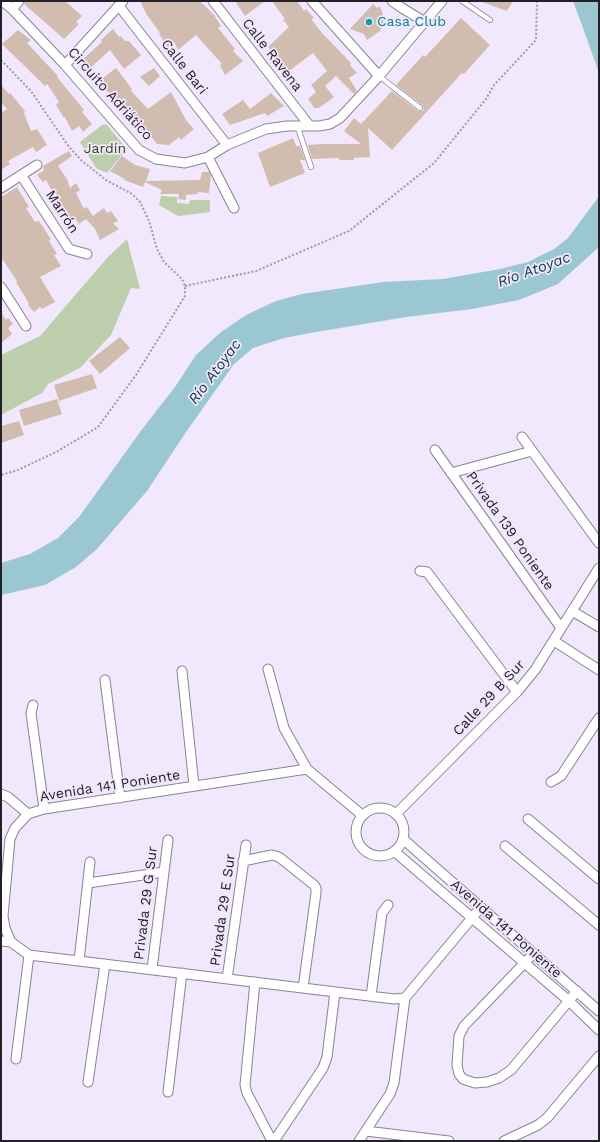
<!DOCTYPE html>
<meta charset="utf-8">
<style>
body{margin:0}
#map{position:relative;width:600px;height:1142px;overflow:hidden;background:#f1e8fd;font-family:"Work Sans",sans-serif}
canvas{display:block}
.frame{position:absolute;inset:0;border:2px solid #242028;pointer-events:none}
</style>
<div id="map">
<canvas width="600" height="1142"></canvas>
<div class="frame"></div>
</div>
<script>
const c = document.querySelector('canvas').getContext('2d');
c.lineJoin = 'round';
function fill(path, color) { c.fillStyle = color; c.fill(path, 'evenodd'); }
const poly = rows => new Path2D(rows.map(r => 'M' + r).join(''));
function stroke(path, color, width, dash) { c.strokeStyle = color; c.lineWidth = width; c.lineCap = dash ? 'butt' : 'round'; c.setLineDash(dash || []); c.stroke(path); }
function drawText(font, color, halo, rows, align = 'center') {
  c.font = font + ' "Work Sans",sans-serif'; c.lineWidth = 3.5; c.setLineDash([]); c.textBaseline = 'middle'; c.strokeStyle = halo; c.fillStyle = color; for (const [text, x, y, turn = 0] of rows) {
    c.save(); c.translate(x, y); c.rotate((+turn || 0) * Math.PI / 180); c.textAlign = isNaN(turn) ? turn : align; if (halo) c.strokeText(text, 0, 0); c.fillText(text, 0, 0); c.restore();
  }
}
const green = poly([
 [106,124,127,149,107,173,96,168,80,142,102,125],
 [161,196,177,197,177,203,189,204,190,200,210,200,210,212,178,216,159,205],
 [127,239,140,289,131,288,111,335,80,368,48,384,42,393,1,415,1,355,40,336,108,257]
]);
const water = poly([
 [573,1,599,1,599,73,583,28],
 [599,194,599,247,558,284,519,300,472,309,406,317,310,333,284,338,253,348,234,364,184,435,147,491,97,549,76,567,45,585,1,595,1,563,30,554,58,538,79,517,143,428,175,387,196,355,221,332,246,315,276,301,302,294,383,282,443,279,500,269,528,262,554,249,568,238,597,199]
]);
const building = poly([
 [25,1,65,1,82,16,76,22,79,24,64,39,24,4],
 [140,1,200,1,214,15,221,26,218,28,235,49,233,51,243,61,225,75,220,65,222,64,196,35,178,50,174,42,168,47,159,34,160,33,147,15],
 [235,1,265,1,245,16],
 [272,1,297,1,304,11,306,9,314,18,311,19,322,33,351,63,350,65,357,73,349,78,357,91,354,94,336,76,325,86,334,97,319,108,314,108,308,99,316,92,311,85,327,71,313,53,289,71,287,67,284,69,278,63,280,62,268,47,289,27,283,20,285,19],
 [483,1,513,1,507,11,482,2],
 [373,4,377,8,380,6,383,15,383,23,380,31,367,40,364,34,350,29],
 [461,18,490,45,464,74,462,73,392,150,368,128,370,157,354,158,354,160,339,160,339,158,312,159,308,145,323,144,361,144,344,131,354,118,361,124,392,91,418,111,423,111,424,108,422,105,396,85,423,55,425,57],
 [113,29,119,37,121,36,125,41,129,41,141,55,124,69,110,50,89,69,82,60,102,42,101,40],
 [18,30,31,40,27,43,58,76,57,77,84,110,82,112,92,124,83,132,79,126,72,131,65,117,64,118,56,105,59,102,47,84,45,86,2,44],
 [116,68,132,89,131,91,148,109,171,92,186,120,194,129,181,140,179,137,169,145,157,144,150,135,148,137,127,113,126,114,116,102,115,103,108,91,107,92,99,81],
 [154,68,160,76,149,86,140,77],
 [1,85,9,94,10,93,25,111,24,113,31,131,37,129,47,145,36,152,33,147,8,161,10,164,1,170,1,113,7,109,1,102],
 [271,93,284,106,267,116,265,113,230,125,222,114,243,100,250,109],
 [293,138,296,146,300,146,305,160,300,160,305,173,270,187,258,153],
 [69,151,72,156,58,166,67,179,70,188,76,183,80,190,76,193,84,209,87,207,93,216,104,208,107,213,111,211,118,221,113,223,119,229,100,240,95,229,86,219,79,224,75,219,69,223,65,216,67,215,60,202,58,203,55,199,58,197,54,190,52,191,46,180,43,182,37,175,44,170,43,166],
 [122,156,135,165,150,169,146,181,200,180,202,172,209,172,211,175,209,193,198,192,198,194,186,195,186,200,178,199,179,194,160,194,162,190,145,182,143,187,124,180,125,179,110,171],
 [17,187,29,207,26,208,35,222,39,221,51,239,49,241,57,254,54,255,61,266,40,277,55,302,42,309,40,307,34,312,28,305,29,304,24,295,16,282,17,281,1,257,1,197],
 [1,313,6,320,8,318,13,324,8,328,12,334,1,343],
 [120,337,130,348,100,374,89,361],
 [92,374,97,388,59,401,54,385],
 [57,399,62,414,24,426,19,410],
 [19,421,24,435,1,443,1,426]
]);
const path = poly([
 [1,60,31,91,69,147,81,160,106,180,132,194,140,202,149,221,157,249,164,262,182,279,185,286,185,296,136,375,98,427,58,451,18,470,1,475],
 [185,286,256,271,349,231,434,163,486,99,494,85,536,40,537,1]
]);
const lane = poly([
 [462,1,490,20],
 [379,76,420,108],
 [297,125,311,167]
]);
const street = poly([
 [2,1,12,9,65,65,139,150,156,159,185,163,208,157,227,145,266,129,287,126,319,126,330,124,340,118,379,76,442,1],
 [213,1,309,125],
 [312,1,379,76],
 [392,1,402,8,425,22],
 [119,6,227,145],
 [12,9,19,1],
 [65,65,123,1],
 [208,157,234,208],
 [21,175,69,249,87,254],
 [1,188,37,165],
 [1,287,26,326],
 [522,437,599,543],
 [435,450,561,628],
 [451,473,532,451],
 [420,571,427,572,517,692],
 [572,611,599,627],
 [554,641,599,670],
 [268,669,284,728,307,769,362,815],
 [182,671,194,786],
 [105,680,120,798],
 [33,705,31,713,44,809],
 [551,782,561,776,599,718],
 [1,794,8,797,28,814],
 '356 832a24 24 0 1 1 48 0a24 24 0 1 1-48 0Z',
 [396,814,517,692,535,670,599,568],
 [528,819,599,879],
 [403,839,599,1011],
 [505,846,599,925],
 [394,851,569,1001,599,1030],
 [243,861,272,855,279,857,314,885,316,888,316,893,303,988],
 [88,883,164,872],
 [1,941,11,942,29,955,394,999,405,998],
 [11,942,5,928,3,916,10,839,15,828,28,814,44,809,307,769],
 [534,953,464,1026,459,1036,457,1065,459,1074,463,1079,475,1083,487,1082,499,1078,511,1070,577,991],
 [79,961,90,862],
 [152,969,168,840],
 [227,979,246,845],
 [255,982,245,1085,247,1093,272,1141],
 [371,996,382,913,388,905],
 [16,1059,29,955],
 [88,1082,105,964],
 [168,1092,182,973],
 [366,1131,449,1141],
 [274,1141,323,1068,327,1057,335,992],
 [359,1141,390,1094,394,1083,405,998,481,907],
 [504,1141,538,1125,547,1118,599,1056]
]);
const markers = [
 [369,22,4,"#0f9aa8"]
];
const cultureNames = [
 ["Casa Club",377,22]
];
const streetNames = [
 ["Calle Ravena",272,55,52],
 ["Calle Bari",184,67,52],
 ["Circuito Adriático",110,94,48],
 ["Marrón",62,212,57],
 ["Privada 139 Poniente",510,531,55],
 ["Calle 29 B Sur",489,698,-47],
 ["Avenida 141 Poniente",110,786,-9],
 ["Privada 29 G Sur",146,903,-83],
 ["Privada 29 E Sur",223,910,-82],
 ["Avenida 141 Poniente",506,929,41]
];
const parkNames = [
 ["Jardín",105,149]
];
const waterNames = [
 ["Río Atoyac",534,270,-20],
 ["Río Atoyac",215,372,-53]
];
fill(green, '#bdcead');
fill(water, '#9ac7d2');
fill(building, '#d0bdaf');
stroke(lane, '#8a8295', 6);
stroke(street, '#8a8295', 11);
stroke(path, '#a099a9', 2, [2, 2]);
stroke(lane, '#fff', 4.5);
stroke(street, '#fff', 9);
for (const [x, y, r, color] of markers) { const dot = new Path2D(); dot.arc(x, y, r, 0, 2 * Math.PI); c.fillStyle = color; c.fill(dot); stroke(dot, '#f1e8fd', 1.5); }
drawText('14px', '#0d838f', '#f1e8fd', cultureNames, 'left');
drawText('14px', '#242028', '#f1e8fd', streetNames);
drawText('14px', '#324917', '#f1e8fd', parkNames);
drawText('italic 15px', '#0e3941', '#f1e8fd', waterNames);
</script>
